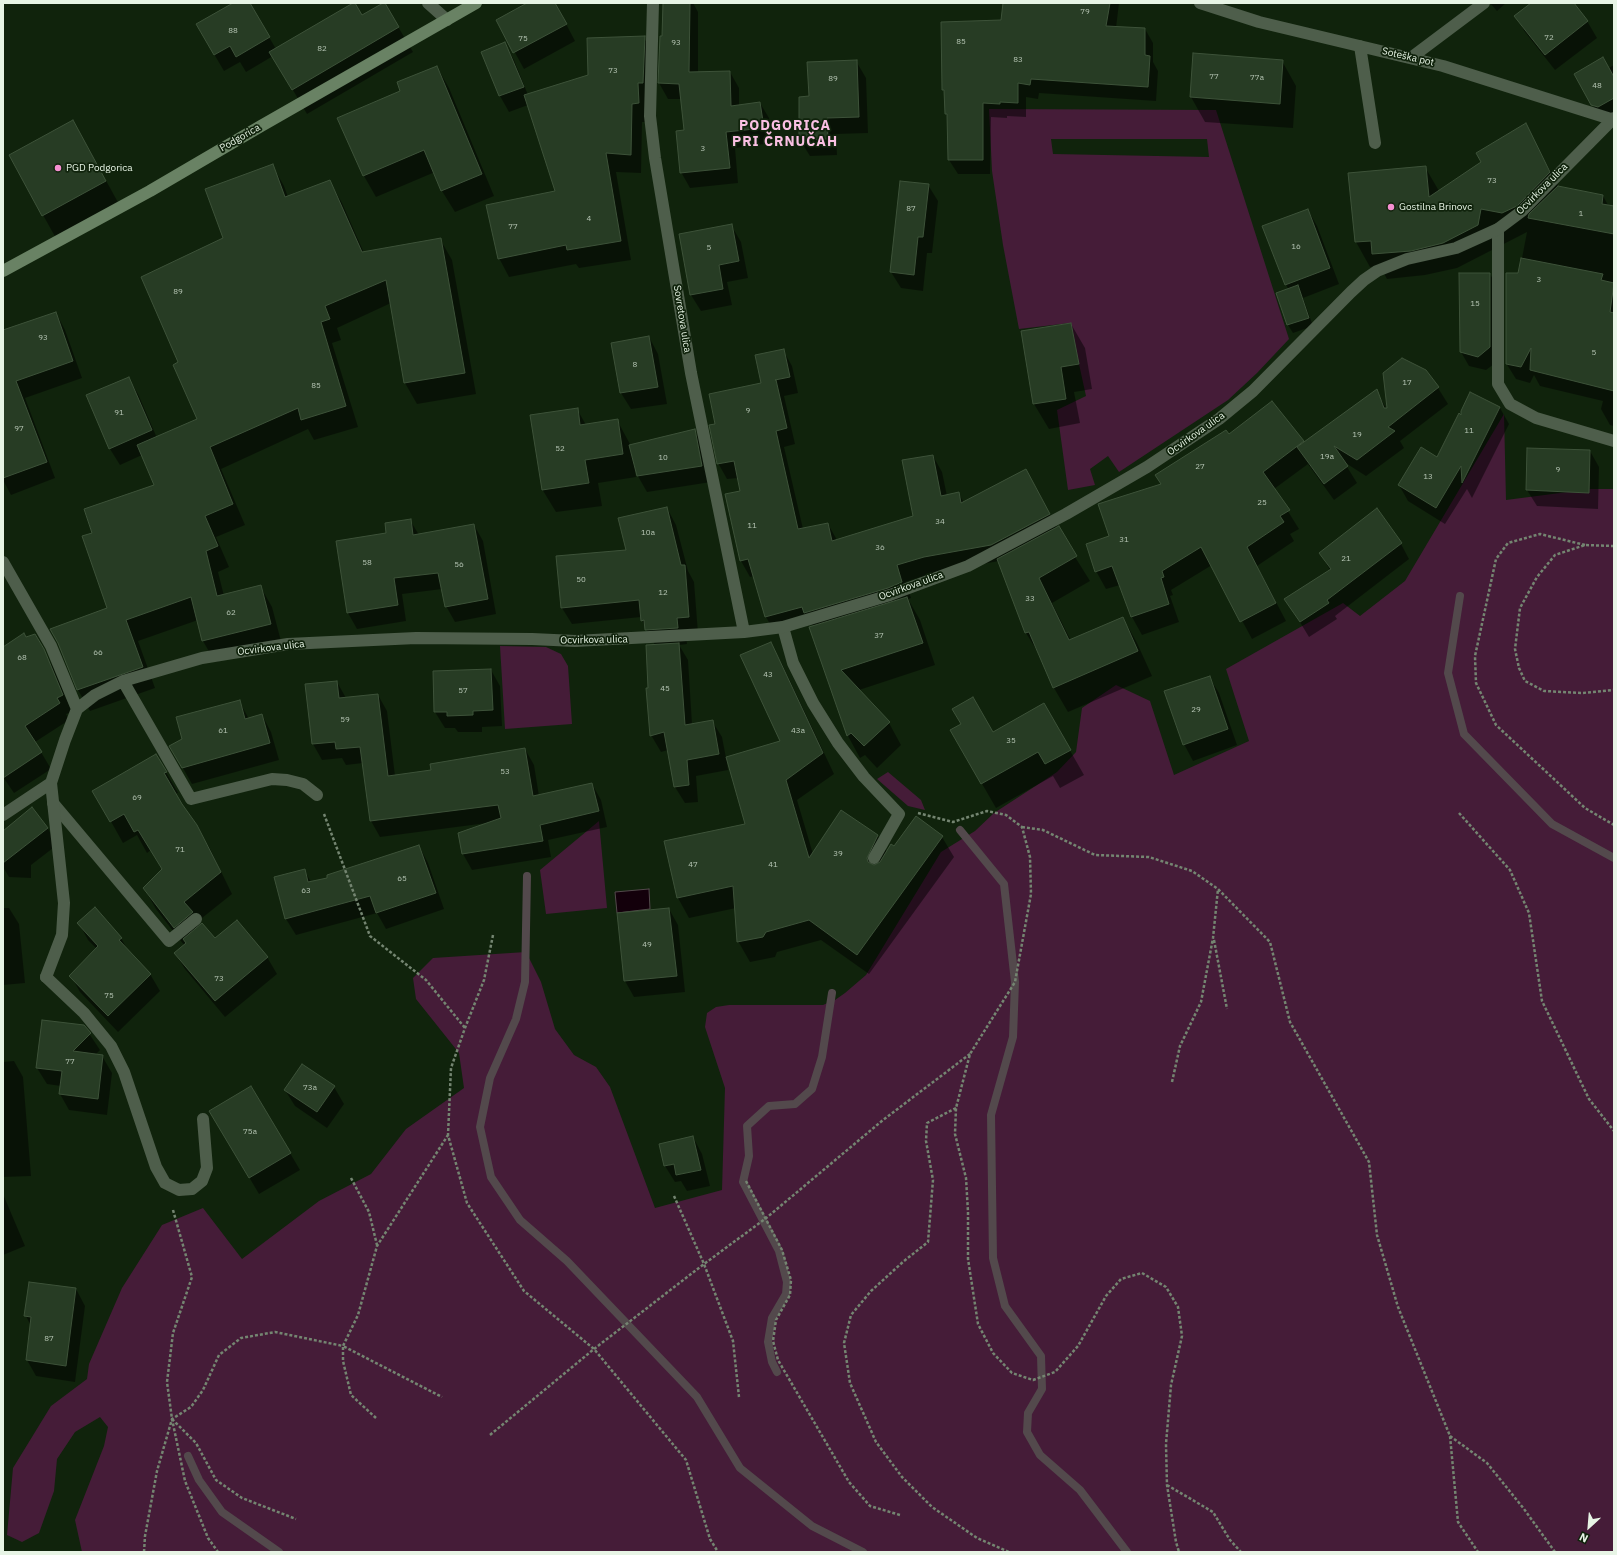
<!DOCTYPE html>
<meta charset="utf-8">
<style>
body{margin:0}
#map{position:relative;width:1617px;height:1555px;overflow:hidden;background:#10230c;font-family:"IBM Plex Sans",sans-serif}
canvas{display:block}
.frame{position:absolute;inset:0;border:4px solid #e7f4e5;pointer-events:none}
.north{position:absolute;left:1569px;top:1507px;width:40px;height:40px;-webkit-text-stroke:3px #10230c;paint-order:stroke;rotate:206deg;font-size:11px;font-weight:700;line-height:16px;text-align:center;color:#e7f4e5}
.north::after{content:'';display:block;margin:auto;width:14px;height:18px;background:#e7f4e5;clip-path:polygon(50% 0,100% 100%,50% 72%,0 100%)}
</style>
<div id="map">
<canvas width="1617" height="1555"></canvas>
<div class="frame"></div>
<div class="north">N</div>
</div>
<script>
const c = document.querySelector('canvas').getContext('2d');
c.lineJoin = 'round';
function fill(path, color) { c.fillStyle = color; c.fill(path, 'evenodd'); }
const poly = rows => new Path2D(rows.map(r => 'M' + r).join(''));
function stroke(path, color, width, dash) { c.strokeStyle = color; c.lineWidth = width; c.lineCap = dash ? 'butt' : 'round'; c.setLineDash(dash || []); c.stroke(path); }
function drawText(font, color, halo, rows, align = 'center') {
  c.font = font + ' "IBM Plex Sans",sans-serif'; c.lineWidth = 3.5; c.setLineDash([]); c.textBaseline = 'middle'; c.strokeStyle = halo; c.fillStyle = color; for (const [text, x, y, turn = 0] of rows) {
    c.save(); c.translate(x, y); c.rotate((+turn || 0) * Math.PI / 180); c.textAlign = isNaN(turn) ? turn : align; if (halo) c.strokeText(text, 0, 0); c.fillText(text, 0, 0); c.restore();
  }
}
const green = poly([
 [989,109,1216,110,1289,339,1257,373,1228,400,1119,472,1108,456,1090,469,1095,485,1068,490,1057,410,1086,396,1070,323,1019,329,1003,245,992,171],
 [1051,139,1207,139,1209,157,1053,154],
 [1504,414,1506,500,1591,489,1614,489,1614,1552,82,1552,75,1520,104,1446,108,1427,100,1417,75,1432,57,1459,54,1491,39,1533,22,1542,7,1535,13,1468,51,1406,87,1379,89,1364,122,1288,162,1225,203,1208,242,1259,319,1201,371,1174,406,1129,464,1088,459,1053,416,999,413,978,433,958,526,952,541,982,555,1029,574,1055,596,1067,610,1087,655,1208,722,1190,725,1088,705,1027,707,1013,716,1007,729,1005,823,1005,835,1000,845,993,866,975,941,852,975,831,994,813,1057,772,1076,752,1082,708,1116,685,1150,701,1174,775,1249,741,1226,669,1343,603,1360,616,1405,581],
 [500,646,546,647,561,654,568,666,572,724,505,729],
 [888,772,921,800,925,810,908,806,877,779],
 [599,821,607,908,546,914,540,870]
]);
const water = poly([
 [649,889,650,909,617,913,615,892,649,889]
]);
const shadow = poly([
 [235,3,249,3,276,49,362,16,384,3,413,52,307,114,273,56,246,72,240,62,224,71,197,25],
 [529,3,555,3,575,41,524,69,497,20],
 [664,3,693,3,698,12,698,73,730,72,739,88,739,106,760,103,769,118,772,143,735,148,738,183,690,188,681,172,685,131,682,99,668,99,659,83,661,37,663,37],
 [1004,3,1119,3,1116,28,1145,29,1153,43,1153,62,1158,71,1156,101,1039,93,1038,99,1026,97,1026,117,1007,116,1007,118,991,117,990,174,958,174,949,160,948,119,946,114,945,93,943,90,942,23,1002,21],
 [1490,3,1506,3,1497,11],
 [1532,3,1573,3,1587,21,1597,38,1555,70,1525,32,1516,16],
 [644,38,655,56,649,122,642,122,641,173,616,172,631,260,579,268,576,264,509,277,499,258,556,192,528,105,509,112,500,96,482,53,505,44,514,60,528,95,589,75],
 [856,61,866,78,868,133,836,134,837,155,810,156,800,140,810,97],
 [1282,61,1296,86,1293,128,1205,122,1191,97],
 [1614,65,1614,119,1602,121,1579,81,1584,82],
 [437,67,449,88,494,196,455,212,442,191,435,172,376,197,364,176,401,91],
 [1525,124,1559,187,1603,196,1608,205,1614,206,1614,277,1613,284,1614,284,1614,426,1610,425,1601,409,1603,401,1540,386,1534,375,1530,383,1516,379,1506,363,1519,274,1527,232,1457,268,1425,275,1387,279,1380,266,1370,267,1356,242,1349,174,1425,167,1439,191,1482,162],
 [87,146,120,206,57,240,43,215],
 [272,165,284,186,288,197,330,182,342,203,364,253,440,239,452,260,476,394,417,404,405,383,391,303,337,328,341,340,332,343,358,427,314,440,308,429,221,469,245,525,216,537,229,567,218,572,224,596,260,586,272,607,282,645,215,662,203,641,198,620,138,641,155,688,90,711,78,690,59,643,109,608,94,533,155,485,142,455,120,465,110,449,87,396,128,378,138,394,157,438,199,420,180,363,224,238],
 [928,185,938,201,932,253,927,253,923,291,901,288,891,272],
 [1308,210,1317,226,1339,284,1303,298,1313,326,1293,333,1288,325,1277,294,1288,289,1263,227],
 [731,225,741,242,748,278,727,282,732,305,701,311,691,295,680,235],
 [1490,274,1498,288,1498,361,1486,370,1469,366,1461,352],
 [56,313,65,330,82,378,25,398,55,478,11,495,3,480,3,345],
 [1071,324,1085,348,1092,389,1074,392,1080,423,1049,429,1034,404,1022,332],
 [649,337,658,354,667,404,631,409,621,393,613,343],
 [783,350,792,366,798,393,784,396,795,444,784,447,803,529,828,524,837,540,914,517,933,456,942,472,947,496,959,494,964,503,1035,486,1057,528,1090,581,1052,603,1071,641,1123,618,1137,643,1152,676,1068,712,1054,688,1041,657,1026,633,999,561,933,573,905,582,911,598,908,599,920,620,935,665,859,690,889,723,901,745,877,768,865,755,860,758,848,736,811,628,814,627,811,623,775,633,766,617,754,576,750,577,741,561,741,491,738,478,727,479,718,463,716,424,762,384],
 [1425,370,1438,388,1448,404,1400,441,1404,448,1366,476,1344,462,1357,483,1334,500,1308,464,1274,489,1299,529,1290,534,1294,541,1257,566,1286,621,1252,639,1212,565,1171,590,1173,595,1170,596,1179,622,1142,635,1132,617,1120,585,1106,589,1096,571,1110,537,1162,484,1272,403,1304,444,1376,391,1388,411],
 [1471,393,1500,408,1509,424,1472,498,1467,489,1445,524,1408,501,1399,485,1438,458,1462,418],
 [577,409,586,425,617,420,631,446,694,430,704,446,711,482,647,492,635,471,636,477,598,483,602,506,556,512,542,489],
 [1590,451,1599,467,1598,509,1537,506,1527,490],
 [667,508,676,525,688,571,694,582,698,633,686,634,687,644,679,645,688,660,692,724,712,721,722,737,726,758,782,742,771,644,782,664,834,774,797,800,813,854,841,812,878,836,887,852,895,847,942,837,954,857,869,974,821,940,777,952,775,957,750,962,738,941,736,908,689,918,678,898,746,825,728,762,727,763,728,770,696,776,698,802,685,803,675,787,668,750,661,752,651,735,650,689,655,645,646,629,641,617,572,624,562,608,627,551],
 [410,520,419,535,474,525,483,541,496,614,455,622,446,606,442,589,402,594,406,621,357,629,348,613,337,542,387,534],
 [1401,544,1409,559,1335,616,1337,619,1309,637,1286,599,1330,570,1320,553],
 [35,635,53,667,72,712,66,714,69,720,35,742,51,769,14,793,3,777,3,648],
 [491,670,500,686,502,726,482,727,482,732,458,732,455,728,445,728,435,712,434,672],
 [1209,677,1219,693,1237,745,1193,761,1184,744],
 [337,682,346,698,378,695,387,711,395,776,433,771,525,749,534,765,539,796,592,784,601,800,607,827,548,840,551,857,472,870,463,854,459,833,487,823,380,837,371,821,363,763,346,765,342,758,322,760,313,744,306,685],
 [239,701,249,719,262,715,271,732,279,760,192,784,171,747],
 [1044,705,1084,775,1060,788,1053,776,996,808,951,730,993,733],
 [156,755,178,793,175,794,209,847,232,894,197,922,200,926,215,939,267,957,277,974,225,1017,185,969,175,953,184,945,156,909,144,888,163,870,151,850,147,853,137,835,123,843,94,791],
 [32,808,47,827,57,845,31,865,31,878,9,877,3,867,3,832],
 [419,846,428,863,444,909,386,929,377,913,296,935,286,919,275,878,304,870,311,882,328,879],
 [3,908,9,908,19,924,25,983,3,985],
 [669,909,678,925,685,992,634,997,625,981,618,914],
 [79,923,121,938,128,951,150,974,160,991,118,1032,80,992,71,976,97,949,88,940],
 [84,1026,100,1050,95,1055,102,1056,112,1073,107,1115,69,1110,60,1094,61,1086,47,1084,37,1068],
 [14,1061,23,1077,31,1176,3,1177,3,1062],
 [302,1065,334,1087,344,1104,327,1128,295,1106,285,1090],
 [251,1087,300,1170,259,1194,220,1128],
 [693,1137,702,1154,710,1186,687,1191,681,1181,675,1182,665,1166,660,1145],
 [678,1162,679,1164,669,1166,669,1164],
 [3,1194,25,1246,3,1255],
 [76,1289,85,1306,75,1382,36,1376,27,1360,31,1326,26,1316]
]);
const stream = poly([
 [1460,596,1448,673,1464,734,1552,824,1614,858],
 [960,830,1004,884,1015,982,1013,1037,991,1115,993,1258,1005,1306,1041,1356,1042,1389,1028,1413,1027,1432,1040,1455,1080,1490,1127,1552],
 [527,876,525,982,516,1019,490,1078,480,1127,491,1177,520,1220,567,1261,697,1397,740,1468,812,1526,863,1552],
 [777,1372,772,1362,768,1342,772,1318,786,1294,787,1282,779,1251,743,1182,749,1156,747,1126,769,1106,795,1104,812,1089,822,1057,832,993],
 [188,1456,199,1480,222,1512,279,1552]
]);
const building = poly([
 [233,3,250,3,270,37,236,57,230,46,214,55,196,24,233,3],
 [353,3,355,3,362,15,383,3,385,3,399,27,292,90,269,52,353,3],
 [527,3,555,3,567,24,513,53,496,20,527,3],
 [663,3,690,3,689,72,730,71,731,106,760,102,764,128,726,132,730,168,680,173,676,131,684,130,679,84,658,83,660,36,662,36,663,3],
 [1003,3,1110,3,1106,26,1145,28,1145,55,1150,56,1148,87,1031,79,1030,85,1018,83,1018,103,1000,102,1000,104,983,103,983,160,948,160,947,114,945,114,944,90,942,90,941,22,1001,20,1003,3],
 [1531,3,1574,3,1588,21,1545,55,1514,16,1531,3],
 [645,36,643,83,638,83,639,103,632,104,631,155,606,153,621,241,567,250,566,245,498,259,486,205,555,191,524,95,588,75,587,38,645,36],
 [505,42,524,87,499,96,481,52,505,42],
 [1193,53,1283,60,1280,104,1190,97,1193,53],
 [1603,57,1614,77,1614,98,1598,107,1591,105,1574,74,1603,57],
 [857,60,859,117,827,118,828,139,799,140,799,97,809,96,807,62,857,60],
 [437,66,482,174,441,191,424,150,363,176,337,118,400,91,397,82,437,66],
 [73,120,106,181,42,216,9,155,73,120],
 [1526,123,1550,172,1517,206,1502,213,1481,209,1478,225,1443,243,1411,251,1372,254,1371,241,1355,242,1348,173,1426,166,1429,197,1481,162,1476,153,1526,123],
 [273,164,285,197,330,180,362,252,441,238,465,373,404,383,386,280,325,306,330,319,321,322,346,406,301,420,298,408,210,447,233,504,205,516,218,546,206,551,217,596,261,585,271,624,202,641,191,597,126,620,143,667,77,690,58,643,50,629,107,608,82,536,92,533,84,509,154,485,137,445,197,419,173,365,178,362,141,277,223,238,205,189,273,164],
 [900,181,929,184,923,237,918,237,914,275,890,272,900,181],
 [1558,186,1603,195,1602,204,1614,206,1614,234,1528,218,1529,214,1558,186],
 [1308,209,1330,268,1285,285,1262,226,1308,209],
 [732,224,739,261,719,265,723,289,690,295,679,234,732,224],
 [1521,258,1603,274,1601,280,1614,283,1610,312,1614,313,1614,391,1530,370,1531,348,1521,367,1506,364,1506,273,1518,273,1521,258],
 [1459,273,1490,273,1490,347,1478,357,1460,352,1459,273],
 [1298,285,1309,318,1287,325,1276,293,1298,285],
 [56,312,73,361,16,381,47,462,3,478,3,330,56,312],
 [1071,323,1079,364,1061,367,1066,399,1033,404,1021,331,1071,323],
 [649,336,658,387,620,393,611,343,649,336],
 [784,349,790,377,775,380,776,380,787,428,776,431,798,529,828,523,832,541,913,516,902,460,933,455,941,496,959,492,961,503,1026,469,1050,514,991,545,924,557,897,565,902,582,888,588,804,613,802,607,765,617,748,559,740,561,725,494,740,491,734,461,717,464,709,425,715,424,709,394,761,383,755,355,784,349],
 [1402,358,1426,370,1439,387,1388,427,1395,431,1357,460,1334,446,1348,466,1324,484,1297,447,1377,389,1384,408,1387,408,1383,373,1402,358],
 [129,377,152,430,109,449,86,395,129,377],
 [1470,392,1500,407,1462,483,1461,466,1436,508,1398,485,1421,447,1437,457,1459,413,1461,415,1461,411,1470,392],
 [1272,401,1304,441,1263,472,1290,510,1280,516,1284,522,1247,547,1276,603,1240,622,1201,547,1162,571,1164,577,1161,578,1169,604,1131,617,1112,566,1095,572,1086,544,1109,536,1098,504,1161,484,1155,475,1226,430,1229,434,1272,401],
 [578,408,580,425,618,419,623,454,585,460,589,483,542,490,530,415,578,408],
 [695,429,702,466,637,476,629,445,695,429],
 [1527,448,1590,450,1589,493,1526,490,1527,448],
 [667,507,681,565,685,565,689,617,677,618,678,628,645,630,644,620,641,621,639,600,561,608,556,556,626,550,618,518,667,507],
 [1377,508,1402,543,1327,600,1329,603,1300,622,1284,599,1331,569,1319,553,1377,508],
 [411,519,413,535,474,524,488,599,445,607,438,573,394,578,398,605,347,613,336,541,386,533,385,523,411,519],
 [1059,526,1077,556,1039,578,1069,640,1123,617,1138,651,1053,688,1029,632,1025,633,997,559,1059,526],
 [907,597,923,643,841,670,890,722,864,746,851,733,847,736,809,627,907,597],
 [24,633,26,637,35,634,44,649,63,695,57,698,60,703,25,726,42,752,3,778,3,647,24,633],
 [771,642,823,753,786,780,809,858,841,810,878,835,867,858,868,862,874,865,880,862,891,844,894,846,916,816,943,836,857,955,809,920,766,932,763,937,737,942,733,886,677,898,664,841,745,824,726,757,780,741,740,655,771,642],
 [679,643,685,725,713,720,719,754,687,760,689,785,674,787,664,732,650,736,646,688,648,688,646,645,679,643],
 [491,669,493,710,473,711,473,715,447,716,447,712,434,712,433,671,491,669],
 [1210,676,1228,729,1183,745,1164,691,1210,676],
 [337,681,339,698,378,694,388,776,431,770,430,764,525,748,533,796,592,783,599,811,540,825,543,841,462,854,458,833,501,818,498,805,370,821,360,747,336,749,335,742,312,744,305,684,337,681],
 [973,697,993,732,1044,703,1071,750,1045,764,1038,752,981,784,950,730,961,724,952,709,973,697],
 [240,700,245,719,262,714,270,743,182,768,169,746,182,739,176,717,240,700],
 [156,754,167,772,164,773,182,804,197,825,221,872,184,902,193,912,174,928,143,888,162,869,138,830,134,832,124,814,110,822,92,791,156,754],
 [32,807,48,828,3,863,3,831,32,807],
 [419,845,436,893,376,913,370,896,285,919,274,877,305,869,308,882,327,878,327,875,419,845],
 [95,907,122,938,119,940,151,974,108,1016,69,976,98,946,77,923,95,907],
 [669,908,677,976,624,981,617,913,669,908],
 [237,920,268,957,215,1001,174,953,186,943,183,939,202,923,215,938,237,920],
 [42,1020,84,1025,91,1033,73,1051,103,1055,98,1099,59,1094,62,1071,36,1068,42,1020],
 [302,1064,335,1086,317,1112,284,1090,302,1064],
 [251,1086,291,1153,249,1178,209,1111,251,1086],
 [693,1136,701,1170,676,1175,674,1164,664,1166,659,1144,693,1136],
 [29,1282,76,1288,66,1366,26,1360,31,1317,24,1316,29,1282]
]);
const path = poly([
 [1585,545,1540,534,1508,543,1496,559,1475,656,1476,683,1496,725,1585,808,1614,825],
 [1614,546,1585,545,1555,555,1537,577,1520,608,1515,649,1519,668,1525,681,1544,691,1582,693,1614,690],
 [918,813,953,822,987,811,1006,815,1022,827,1030,857,1031,894,1015,982,970,1054,956,1108,955,1134,966,1178,968,1212,968,1259,978,1324,993,1353,1012,1373,1033,1380,1055,1372,1078,1346,1106,1296,1121,1279,1142,1273,1166,1287,1178,1307,1182,1336,1171,1385,1166,1444,1167,1485,1176,1542,1179,1552],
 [1459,813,1510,870,1529,913,1542,1001,1589,1099,1614,1131],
 [324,814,370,936,426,980,465,1028],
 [1022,827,1043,830,1095,855,1149,857,1192,871,1218,889,1270,942,1290,1022,1369,1162,1377,1235,1398,1307,1450,1436,1458,1522,1478,1552],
 [493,935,484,980,465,1028,451,1068,448,1135,467,1203,524,1291,594,1349,686,1460,710,1539,718,1552],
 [1214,940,1227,1009],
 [1172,1082,1180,1046,1201,1002,1213,938,1218,889],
 [956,1108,927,1123,926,1141,933,1180,928,1242,904,1261,871,1291,851,1315,844,1343,850,1383,876,1442,902,1477,932,1507,977,1538,1009,1552],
 [351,1178,369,1212,377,1245],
 [746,1181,782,1250,791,1280,790,1295,776,1320,773,1341,778,1360,849,1482,870,1506,900,1515],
 [674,1196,704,1264,733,1341,739,1397],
 [173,1210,192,1277,173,1333,167,1382,172,1419,185,1481,208,1538,218,1552],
 [376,1418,351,1395,343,1361,343,1346,442,1397],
 [172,1419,196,1443,216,1480,242,1498,296,1519],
 [490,1435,594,1349,704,1264,765,1219,883,1120,970,1054],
 [1450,1436,1487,1463,1524,1509,1555,1552],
 [1167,1485,1213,1512,1230,1540,1241,1552],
 [144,1552,145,1536,157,1471,172,1419,191,1407,203,1390,219,1355,241,1338,275,1332,343,1346,358,1315,377,1246,448,1135]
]);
const lane = poly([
 [428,3,447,20],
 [1498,229,1498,384,1510,404,1536,418,1614,441],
 [783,627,793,663,813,703,838,743,864,777,899,814,874,858],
 [53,803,169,941,196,919],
 [46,977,84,1013,111,1046,124,1072,156,1167,165,1183,179,1190,192,1189,202,1181,207,1168,203,1119]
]);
const street = poly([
 [653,3,650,116,655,158,691,373,744,632],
 [1200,3,1259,22,1443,66,1614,120],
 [1360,46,1375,143],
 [1412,57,1484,3],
 [3,562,51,646,77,709],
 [123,681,191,799,272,779,287,780,303,784,317,795],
 [3,815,51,783,65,740,77,709,95,695,123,681,202,658,288,644,416,638,532,639,575,641,744,632,783,627,890,595,968,566,1066,514,1147,467,1219,419,1253,391,1351,292,1364,280,1377,271,1407,259,1456,248,1498,229,1522,211,1614,118],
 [46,977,62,935,64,903,51,783]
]);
const secondary = poly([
 [3,271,150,191,261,126,476,3]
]);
const markers = [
 [58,168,4,"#f590d1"],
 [1391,207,4,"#f590d1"]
];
const numberNames = [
 ["79",1085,12],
 ["88",233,31],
 ["72",1549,38],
 ["75",523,39],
 ["85",961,42],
 ["93",676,43],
 ["82",322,49],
 ["83",1018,60],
 ["73",613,71],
 ["77",1214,77],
 ["77a",1257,78],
 ["89",833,79],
 ["48",1597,86],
 ["3",703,149],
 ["73",1492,181],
 ["87",911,209],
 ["1",1581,214],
 ["4",589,219],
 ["77",513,227],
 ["16",1296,247],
 ["5",709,248],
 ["3",1539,280],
 ["89",178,292],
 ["15",1475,304],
 ["93",43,338],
 ["5",1594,353],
 ["8",635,365],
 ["17",1407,383],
 ["85",316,386],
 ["9",748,411],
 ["91",119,413],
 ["97",19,429],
 ["11",1469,431],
 ["19",1357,435],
 ["52",560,449],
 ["19a",1327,457],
 ["10",663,458],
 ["27",1200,467],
 ["9",1558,470],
 ["13",1428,477],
 ["25",1262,503],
 ["34",940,522],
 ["11",752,526],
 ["10a",648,533],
 ["31",1124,540],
 ["36",880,548],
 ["21",1346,559],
 ["58",367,563],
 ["56",459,565],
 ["50",581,580],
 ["12",663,593],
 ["33",1030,599],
 ["62",231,613],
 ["37",879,636],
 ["66",98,653],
 ["68",22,658],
 ["43",768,675],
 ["45",665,689],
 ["57",463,691],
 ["29",1196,710],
 ["59",345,720],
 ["61",223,731],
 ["43a",798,731],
 ["35",1011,741],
 ["53",505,772],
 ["69",137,798],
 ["71",180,850],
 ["39",838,854],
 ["47",693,865],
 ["41",773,865],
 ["65",402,879],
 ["63",306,891],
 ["49",647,945],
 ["73",219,979],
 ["75",109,996],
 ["77",70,1062],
 ["73a",310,1088],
 ["75a",250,1132],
 ["87",49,1339]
];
const streetNames = [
 ["Soteška pot",1408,57,13],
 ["Podgorica",240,138,-30],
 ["Ocvirkova ulica",1542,189,-45],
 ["Sovretova ulica",682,319,81],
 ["Ocvirkova ulica",1196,434,-35],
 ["Ocvirkova ulica",911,586,-20],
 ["Ocvirkova ulica",594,640,-1],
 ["Ocvirkova ulica",271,648,-7]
];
const poiNames = [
 ["PGD Podgorica",66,168],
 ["Gostilna Brinovc",1399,207]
];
const districtNames = [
 ["PODGORICA",785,126],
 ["PRI ČRNUČAH",785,142]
];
fill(green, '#451c38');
fill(water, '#13000b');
stroke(water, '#53494c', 1);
fill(shadow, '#0007');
stroke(stream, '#53494c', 8);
fill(building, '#273c24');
stroke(building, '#3d5239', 1);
stroke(path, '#748571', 2.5, [3, 2]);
stroke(lane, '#4e5e4b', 12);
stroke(street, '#4e5e4b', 12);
stroke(secondary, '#698264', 12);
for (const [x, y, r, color] of markers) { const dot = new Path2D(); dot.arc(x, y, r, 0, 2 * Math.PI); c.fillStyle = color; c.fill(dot); stroke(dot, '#10230c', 1.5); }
drawText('8px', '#b7c6b5', null, numberNames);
drawText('10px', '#e7f4e5', '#10230c', streetNames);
drawText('10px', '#e7f4e5', '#10230c', poiNames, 'left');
c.letterSpacing = '1px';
drawText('bold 14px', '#fac0e3', '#10230c', districtNames);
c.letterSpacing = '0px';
</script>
